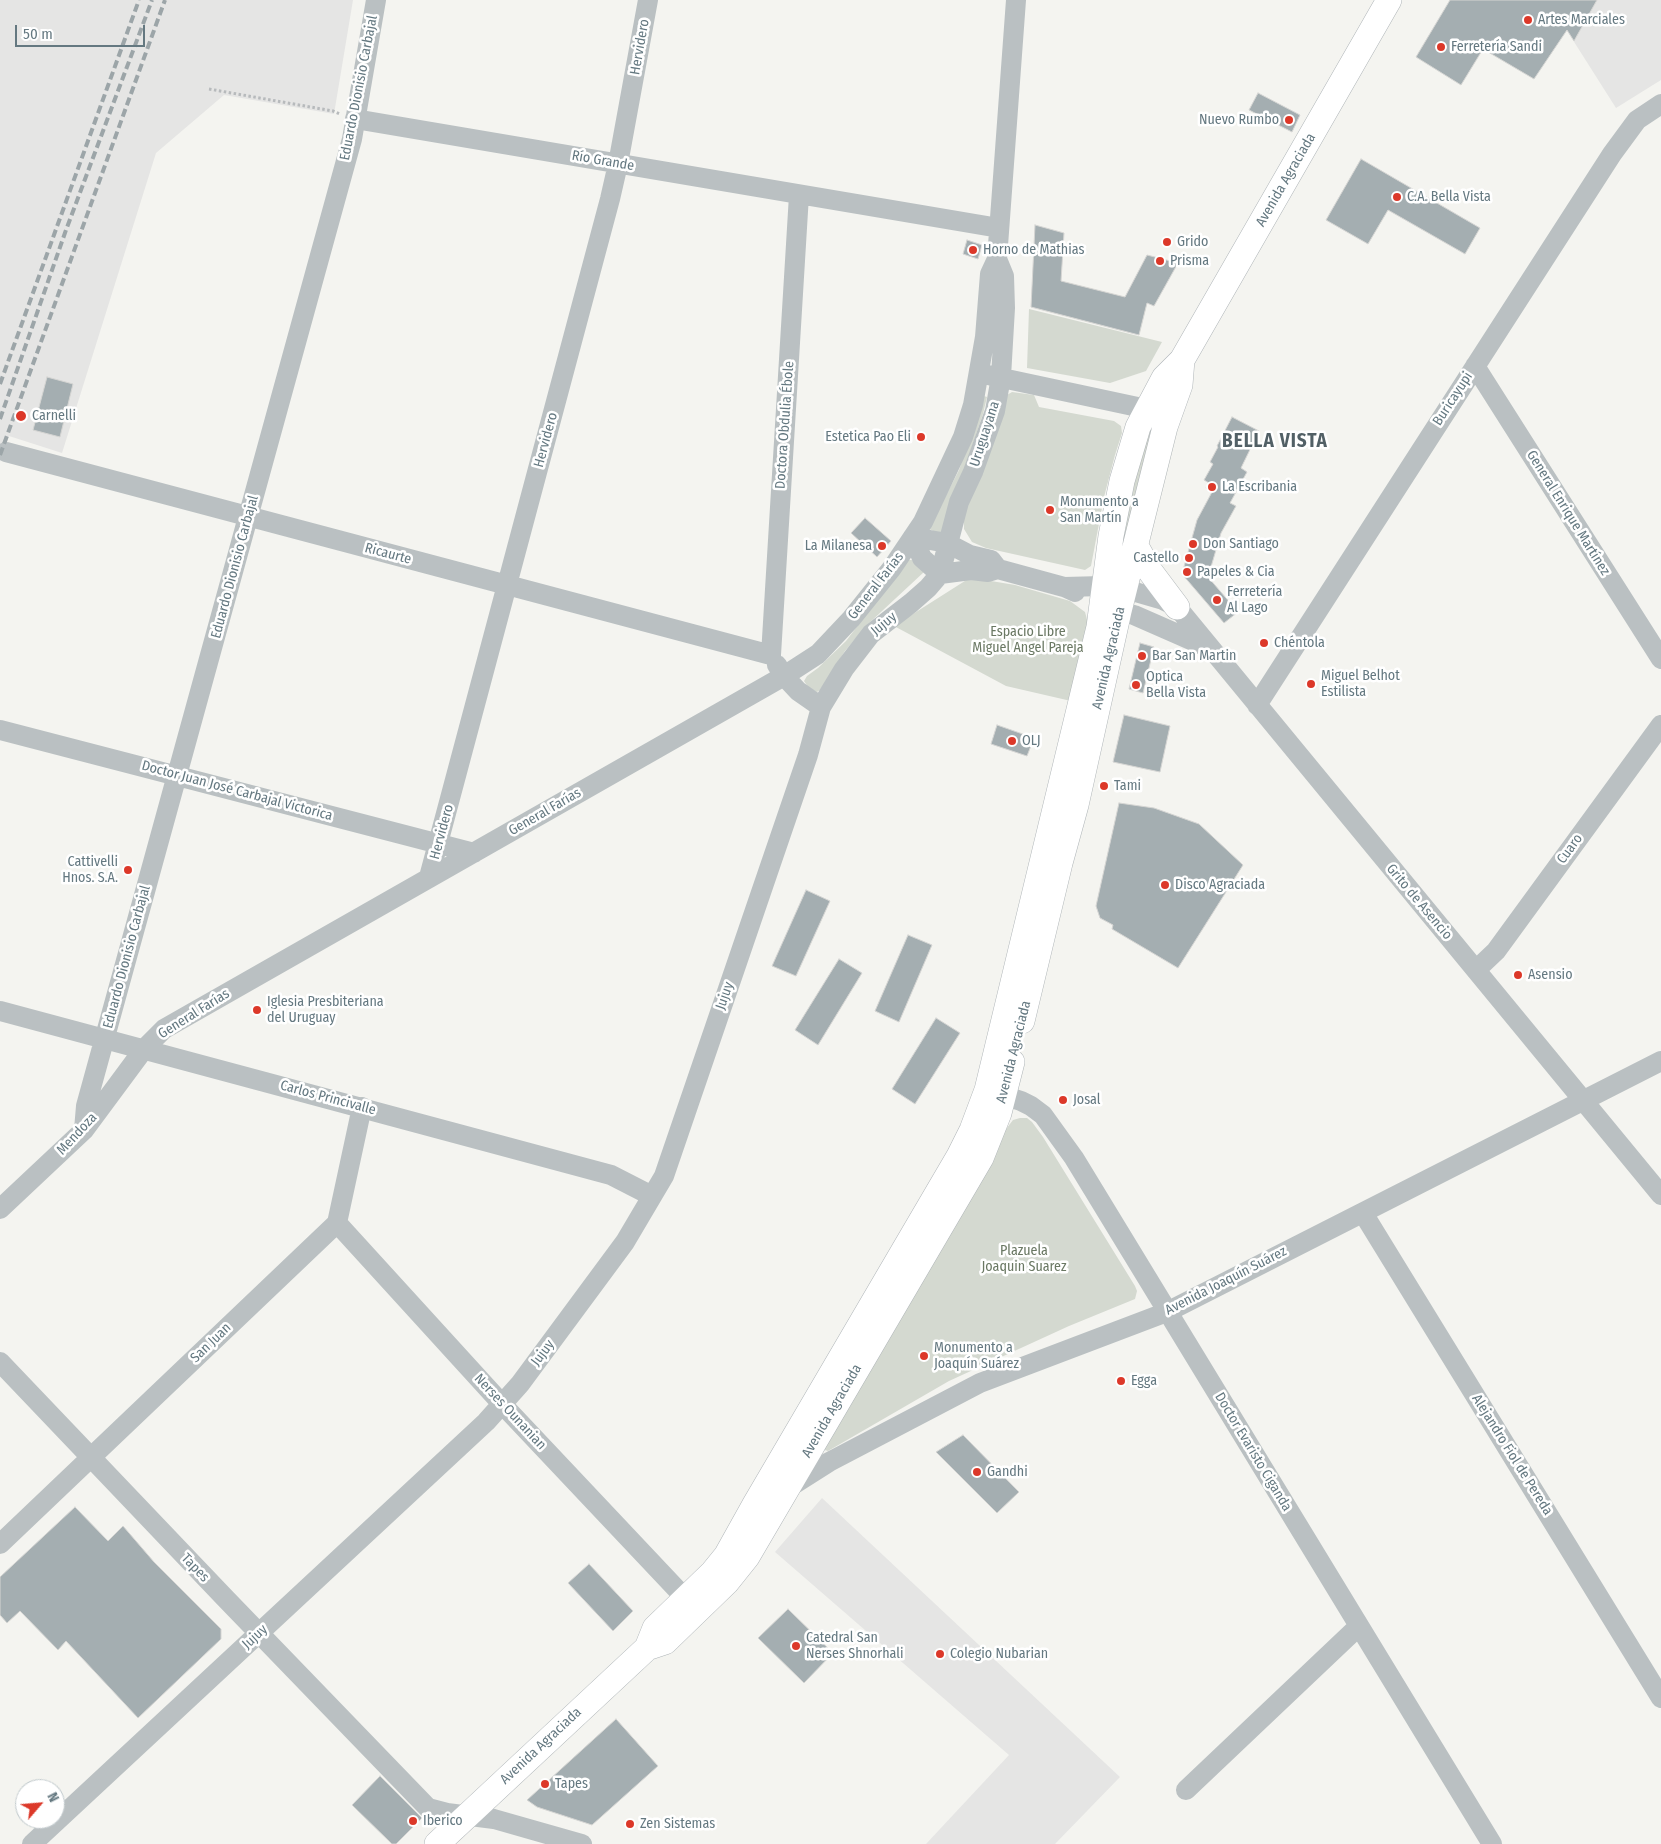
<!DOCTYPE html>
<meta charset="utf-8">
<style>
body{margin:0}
#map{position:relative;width:1661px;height:1844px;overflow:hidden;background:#f4f4f0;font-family:"Fira Sans Condensed",sans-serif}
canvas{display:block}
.north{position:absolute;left:15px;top:1779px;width:50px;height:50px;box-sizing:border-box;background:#fff;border:1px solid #c1c9cc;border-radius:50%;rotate:63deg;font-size:14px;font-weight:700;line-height:20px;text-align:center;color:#647880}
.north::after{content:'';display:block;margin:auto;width:18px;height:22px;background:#dc3829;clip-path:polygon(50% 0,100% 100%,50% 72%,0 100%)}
.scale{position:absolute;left:15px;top:25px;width:130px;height:22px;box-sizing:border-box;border:2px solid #647880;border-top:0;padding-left:6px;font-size:15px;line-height:18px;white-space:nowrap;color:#647880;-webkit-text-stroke:4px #fff;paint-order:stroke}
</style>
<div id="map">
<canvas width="1661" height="1844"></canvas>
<div class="north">N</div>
<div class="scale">50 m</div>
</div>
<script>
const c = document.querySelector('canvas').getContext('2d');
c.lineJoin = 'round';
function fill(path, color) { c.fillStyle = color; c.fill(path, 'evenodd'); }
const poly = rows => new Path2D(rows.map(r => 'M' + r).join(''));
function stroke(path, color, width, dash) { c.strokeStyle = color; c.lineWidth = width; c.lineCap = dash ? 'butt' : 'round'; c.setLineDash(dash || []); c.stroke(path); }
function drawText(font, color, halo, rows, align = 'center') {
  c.font = font + ' "Fira Sans Condensed",sans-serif'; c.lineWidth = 5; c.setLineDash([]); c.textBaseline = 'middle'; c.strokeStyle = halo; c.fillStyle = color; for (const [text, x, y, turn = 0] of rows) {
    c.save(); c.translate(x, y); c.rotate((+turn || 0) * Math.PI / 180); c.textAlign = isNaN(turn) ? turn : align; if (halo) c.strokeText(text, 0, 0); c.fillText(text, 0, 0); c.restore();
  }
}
const built = poly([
 [0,0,353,0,334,114,224,95,156,153,62,453,9,436,0,462],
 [1532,0,1661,0,1661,80,1616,108,1557,15],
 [822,1498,1120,1777,1055,1844,926,1844,1009,1755,775,1552]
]);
const green = poly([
 [1029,309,1162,342,1146,371,1110,383,1027,368],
 [1012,392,1034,395,1039,407,1114,421,1121,426,1122,433,1115,455,1104,497,1091,566,1085,570,986,548,972,542,964,529,964,514,1007,395],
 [984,396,987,397,983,414,942,535,929,529,959,470],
 [1164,396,1118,577,1114,572,1135,465],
 [908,560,912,560,924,572,867,625,845,651,820,690,817,692,808,687,804,681,807,676,818,668,846,641],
 [968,579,979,579,1015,585,1070,601,1085,612,1088,623,1071,701,1006,686,894,626],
 [1020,1118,1027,1118,1032,1122,1043,1137,1135,1286,1137,1291,1135,1299,1069,1326,949,1381,828,1451,825,1450,823,1447,1003,1133,1013,1120]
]);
const building = poly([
 [1450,0,1597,0,1574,41,1567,30,1534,79,1483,49,1461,85,1416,57,1450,0],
 [1258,93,1300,115,1292,132,1249,110,1258,93],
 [1361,159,1480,228,1465,254,1388,210,1368,244,1326,220,1361,159],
 [1035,225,1064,233,1061,281,1125,297,1147,255,1178,263,1154,306,1147,303,1139,335,1031,307,1035,225],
 [967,240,982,245,978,259,963,254,967,240],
 [47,377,73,384,60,437,33,430,47,377],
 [1232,417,1259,431,1241,468,1247,472,1230,503,1236,506,1221,533,1208,577,1238,612,1224,623,1182,574,1197,520,1212,492,1206,488,1209,483,1204,480,1213,464,1210,462,1218,447,1217,446,1232,417],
 [865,518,891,541,877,557,851,533,865,518],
 [1140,643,1154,647,1143,693,1129,689,1140,643],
 [1124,715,1170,726,1160,772,1113,762,1124,715],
 [997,725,1034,738,1027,756,991,744,997,725],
 [1119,803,1154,808,1199,824,1243,865,1178,968,1112,929,1113,925,1100,918,1096,906,1119,803],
 [806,890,830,901,796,976,772,966,806,890],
 [908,935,932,945,899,1022,875,1011,908,935],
 [839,959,862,973,818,1045,795,1030,839,959],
 [936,1018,960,1033,915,1104,892,1089,936,1018],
 [963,1435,1019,1492,997,1513,936,1452,963,1435],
 [75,1507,108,1541,123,1526,154,1562,221,1629,221,1639,138,1718,66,1641,58,1650,20,1611,7,1623,0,1615,0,1577,75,1507],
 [589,1564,633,1611,613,1631,568,1583,589,1564],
 [788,1609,833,1653,804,1683,758,1638,788,1609],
 [616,1719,658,1766,592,1825,537,1807,527,1800,616,1719],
 [380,1776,422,1818,396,1844,392,1844,352,1805,380,1776]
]);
const path = poly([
 [209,89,333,111,340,114]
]);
const minor = poly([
 [355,119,999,228],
 [1475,366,1661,659],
 [988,375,1147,409],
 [6,452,771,655],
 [913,537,947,543,970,555,991,560,998,569,1064,587,1075,592],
 [913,537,922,558,940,574],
 [940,574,971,570,988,572,998,569],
 [1064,587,1103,586,1125,589,1163,600,1177,607,1661,1195],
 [1106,607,1134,615,1207,647],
 [771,655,799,195],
 [777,665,784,676,798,691,821,707],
 [1257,705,1612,154,1637,120,1661,104],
 [0,730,474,853],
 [429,877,610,199,618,164,648,0],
 [1476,970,1496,951,1661,725],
 [0,1011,611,1175,652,1196],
 [990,1091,1021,1101,1031,1106,1043,1115,1074,1158,1492,1844],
 [84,1130,86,1106,352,139,376,0],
 [0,1209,84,1130,144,1049,164,1029,784,676,818,654,851,619,892,568,923,522,963,437,973,405,985,337,990,274,997,259,1016,0],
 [1363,1213,1661,1698],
 [337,1223,502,1404,686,1599],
 [0,1362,226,1599,428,1808,447,1813,494,1819,582,1844],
 [788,1488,829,1462,980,1383,1167,1312,1661,1061],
 [0,1544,337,1223,362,1107],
 [1186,1790,1359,1626],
 [32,1844,486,1422,520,1384,625,1242,664,1176,808,755,821,707,844,669,871,634,911,603,928,588,940,574,959,502,973,472,995,411,1001,377,1005,308,1004,276,997,259]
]);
const major = poly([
 [1136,546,1150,571,1177,607],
 [1022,1021,1060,863,1076,805,1119,611,1165,427,1180,385,1182,360],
 [647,1648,665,1642,727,1582,747,1557,981,1158,999,1113,1012,1062],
 [437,1844,647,1648,655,1628,713,1572,726,1556,755,1504,959,1156,972,1130,987,1090,1099,627,1111,536,1122,481,1138,427,1164,378,1182,360,1389,0]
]);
const rail = poly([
 [0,384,139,0],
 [0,419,66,230,152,0],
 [0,455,165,0]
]);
const markers = [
 [1528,20,5,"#dc3829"],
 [1441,47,5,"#dc3829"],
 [1289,120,5,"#dc3829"],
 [1397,197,5,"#dc3829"],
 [1167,242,5,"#dc3829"],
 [973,250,5,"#dc3829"],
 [1160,261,5,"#dc3829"],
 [21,416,6,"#dc3829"],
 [921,437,5,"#dc3829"],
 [1212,487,5,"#dc3829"],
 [1050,510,5,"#dc3829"],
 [1193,544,5,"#dc3829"],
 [882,546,5,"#dc3829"],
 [1189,558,5,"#dc3829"],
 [1187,572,5,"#dc3829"],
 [1217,600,5,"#dc3829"],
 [1264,643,5,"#dc3829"],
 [1142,656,5,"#dc3829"],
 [1311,684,5,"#dc3829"],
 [1136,685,5,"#dc3829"],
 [1012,741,5,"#dc3829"],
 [1104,786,5,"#dc3829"],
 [128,870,5,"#dc3829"],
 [1165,885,5,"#dc3829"],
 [1518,975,5,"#dc3829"],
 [257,1010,5,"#dc3829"],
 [1063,1100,5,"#dc3829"],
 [924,1356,5,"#dc3829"],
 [1121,1381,5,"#dc3829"],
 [977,1472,5,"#dc3829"],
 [796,1646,5,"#dc3829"],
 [940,1654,5,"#dc3829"],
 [545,1784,5,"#dc3829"],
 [413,1821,5,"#dc3829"],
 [630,1824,5,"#dc3829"]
];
const poiNames = [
 ["Artes Marciales",1538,20],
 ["Ferretería Sandi",1451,47],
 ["Nuevo Rumbo",1279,120,"right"],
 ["C.A. Bella Vista",1407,197],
 ["Grido",1177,242],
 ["Horno de Mathias",983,250],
 ["Prisma",1170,261],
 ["Carnelli",32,416],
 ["Estetica Pao Eli",911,437,"right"],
 ["La Escribania",1222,487],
 ["Monumento a",1060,502],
 ["San Martín",1060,518],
 ["Don Santiago",1203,544],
 ["La Milanesa",872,546,"right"],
 ["Castello",1179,558,"right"],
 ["Papeles & Cia",1197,572],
 ["Ferretería",1227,592],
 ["Al Lago",1227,608],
 ["Chéntola",1274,643],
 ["Bar San Martin",1152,656],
 ["Miguel Belhot",1321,676],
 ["Estilista",1321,692],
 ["Optica",1146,677],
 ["Bella Vista",1146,693],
 ["OLJ",1022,741],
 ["Tami",1114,786],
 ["Cattivelli",118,862,"right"],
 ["Hnos. S.A.",118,878,"right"],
 ["Disco Agraciada",1175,885],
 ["Asensio",1528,975],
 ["Iglesia Presbiteriana",267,1002],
 ["del Uruguay",267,1018],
 ["Josal",1073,1100],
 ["Monumento a",934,1348],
 ["Joaquín Suárez",934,1364],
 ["Egga",1131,1381],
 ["Gandhi",987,1472],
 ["Catedral San",806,1638],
 ["Nerses Shnorhali",806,1654],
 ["Colegio Nubarian",950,1654],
 ["Tapes",555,1784],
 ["Iberico",423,1821],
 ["Zen Sistemas",640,1824]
];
const streetNames = [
 ["Hervidero",640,47,-80],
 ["Eduardo Dionisio Carbajal",359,88,-79],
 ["Río Grande",603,161,10],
 ["Avenida Agraciada",1286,180,-60],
 ["Buricayupi",1453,399,-57],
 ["Doctora Obdulia Ébole",785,425,-86],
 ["Uruguayana",985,434,-72],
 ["Hervidero",546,440,-75],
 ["General Enrique Martínez",1568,513,58],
 ["Ricaurte",388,554,15],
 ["Eduardo Dionisio Carbajal",235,567,-75],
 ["General Farías",876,586,-52],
 ["Jujuy",884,624,-40],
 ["Avenida Agraciada",1109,658,-77],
 ["Doctor Juan José Carbajal Victorica",237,791,15],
 ["General Farías",545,812,-30],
 ["Hervidero",442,832,-75],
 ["Cuaro",1570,849,-54],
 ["Grito de Asencio",1419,902,50],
 ["Eduardo Dionisio Carbajal",127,957,-75],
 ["Jujuy",725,996,-71],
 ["General Farías",194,1014,-32],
 ["Avenida Agraciada",1014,1052,-76],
 ["Carlos Princivalle",328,1098,15],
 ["Mendoza",77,1134,-47],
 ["Avenida Joaquín Suárez",1226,1281,-27],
 ["San Juan",211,1343,-44],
 ["Jujuy",543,1353,-53],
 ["Avenida Agraciada",832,1411,-60],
 ["Nerses Ounanian",510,1412,47],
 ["Doctor Evaristo Ciganda",1253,1452,59],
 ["Alejandro Fiol de Pereda",1512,1455,58],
 ["Tapes",195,1568,46],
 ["Jujuy",255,1637,-43],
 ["Avenida Agraciada",541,1746,-43]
];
const parkNames = [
 ["Espacio Libre",1028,632],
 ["Miguel Angel Pareja",1028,648],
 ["Plazuela",1024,1251],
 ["Joaquin Suarez",1024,1267]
];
const districtNames = [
 ["BELLA VISTA",1275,442]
];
fill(built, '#e5e5e4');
fill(green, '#d4d9d0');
fill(building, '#a4aeb1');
stroke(building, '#d5d5d3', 1);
stroke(major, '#aeb4b7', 26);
stroke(path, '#b7babc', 3, [2.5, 2.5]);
stroke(minor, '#bac0c2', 20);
stroke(major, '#fff', 25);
stroke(rail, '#9ca5a8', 4, [8, 4]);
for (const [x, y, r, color] of markers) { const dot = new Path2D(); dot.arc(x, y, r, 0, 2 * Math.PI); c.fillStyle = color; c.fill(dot); stroke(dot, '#fff', 2); }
drawText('14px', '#647880', '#fff', poiNames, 'left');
drawText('14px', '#647880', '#fff', streetNames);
drawText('14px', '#6a7863', '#fff', parkNames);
c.letterSpacing = '1px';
drawText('bold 19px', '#526066', '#fff', districtNames);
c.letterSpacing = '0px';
</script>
